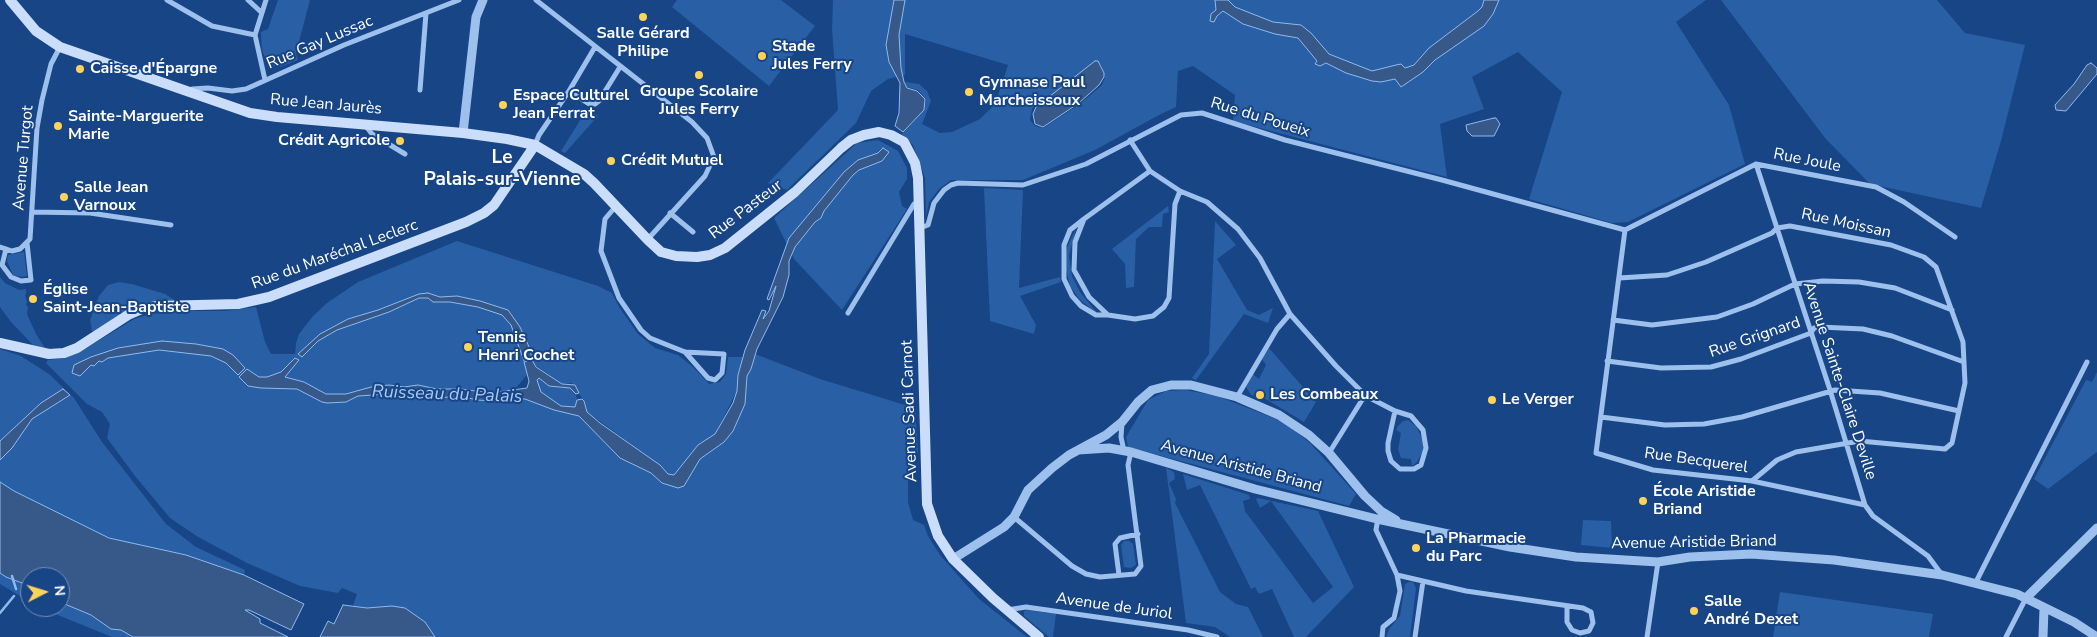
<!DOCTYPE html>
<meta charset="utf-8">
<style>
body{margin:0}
#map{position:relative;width:2097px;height:637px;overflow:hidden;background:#174586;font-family:"Nunito Sans",sans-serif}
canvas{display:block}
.north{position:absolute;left:20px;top:567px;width:50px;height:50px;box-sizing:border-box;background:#174586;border:1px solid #748fb6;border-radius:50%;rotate:85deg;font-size:14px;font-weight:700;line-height:20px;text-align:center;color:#fff}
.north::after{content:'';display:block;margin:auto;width:18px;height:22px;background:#ffd259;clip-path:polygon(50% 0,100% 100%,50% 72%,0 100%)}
</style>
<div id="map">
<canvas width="2097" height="637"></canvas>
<div class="north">N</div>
</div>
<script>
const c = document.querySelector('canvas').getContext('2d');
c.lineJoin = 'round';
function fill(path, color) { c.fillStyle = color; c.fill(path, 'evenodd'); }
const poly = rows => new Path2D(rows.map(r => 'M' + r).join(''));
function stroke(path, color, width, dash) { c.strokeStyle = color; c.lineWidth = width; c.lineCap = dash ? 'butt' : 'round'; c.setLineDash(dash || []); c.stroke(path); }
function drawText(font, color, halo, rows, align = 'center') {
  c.font = font + ' "Nunito Sans",sans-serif'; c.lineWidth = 4; c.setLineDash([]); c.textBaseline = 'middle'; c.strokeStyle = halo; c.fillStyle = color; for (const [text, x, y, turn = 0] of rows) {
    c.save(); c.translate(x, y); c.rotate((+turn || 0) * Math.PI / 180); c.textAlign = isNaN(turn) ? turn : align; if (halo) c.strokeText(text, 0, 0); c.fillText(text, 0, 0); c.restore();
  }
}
const green = poly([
 [278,0,310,0,296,53,298,60,280,67,268,65,262,50,261,32,268,29],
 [677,0,781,0,815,26,769,86,672,7],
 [833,0,1706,0,1676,22,1729,105,1745,164,1628,222,1612,223,1529,199,1562,92,1518,52,1472,77,1484,109,1440,124,1447,177,1233,121,1235,95,1193,66,1178,71,1176,107,1159,115,1095,150,1023,180,951,180,939,189,929,202,926,218,925,178,913,145,902,134,924,110,926,100,918,90,907,87,905,82,919,84,927,91,931,101,922,124,940,133,952,132,980,119,995,104,1008,65,905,34,905,75,888,79,871,91,856,123,787,190,768,183,838,110,832,29],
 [1101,65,1105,77,1102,85,1080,104,1043,128,1035,126,1030,120,1032,109,1037,102,1040,104],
 [1721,0,1937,0,1965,33,2025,45,2001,141,1981,208,1870,184,1825,138],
 [587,109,598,116,565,153,561,151],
 [878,140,898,151,907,168,907,179,899,192,902,206,907,209,842,310,794,259,774,218,857,143],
 [984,188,1023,190,1019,288,1060,277,1061,282,1020,296,1036,325,1034,334,990,321],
 [1168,206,1169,212,1163,214,1162,227,1149,227,1136,239,1134,287,1126,288,1125,264,1112,249],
 [1215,221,1236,245,1217,259,1247,310,1259,315,1273,308,1268,323,1244,314,1196,380,1192,378,1209,354],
 [1076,229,1069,256,1072,276,1080,292,1097,313,1080,300,1070,286,1065,266,1067,247],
 [457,241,598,286,612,293,619,307,638,334,655,348,678,355,693,367,709,384,720,382,726,374,728,357,743,357,738,375,737,391,715,434,698,445,678,471,673,475,668,474,660,465,587,412,584,401,572,383,562,384,535,365,516,388,494,400,520,398,539,378,549,386,570,388,576,394,577,400,598,435,620,458,651,473,662,483,684,486,700,459,724,442,745,404,747,376,751,368,755,354,820,379,915,408,918,452,908,467,908,502,913,520,924,525,928,536,940,555,979,599,1027,637,435,637,425,622,392,606,367,608,353,606,357,594,342,588,338,593,300,586,247,563,198,537,170,518,135,476,107,438,110,424,102,412,87,404,46,363,48,360,64,358,85,349,134,319,150,314,180,311,225,311,256,307,265,342,271,354,295,354,296,343,299,334,313,316,327,303,358,282],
 [24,252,27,276,21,277,13,275,7,261,8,255],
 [0,277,5,283,19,290,26,289,26,294,25,295,27,302,26,306,28,306,27,314,36,334,45,348,33,345,11,322,0,307],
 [119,282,132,284,165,294,176,301,96,331,92,331,90,320,99,296,108,285],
 [1269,348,1316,402,1304,422,1264,398,1251,395,1246,387,1253,374,1259,379,1266,365,1262,359],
 [0,349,21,356,49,374,74,398,102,442,166,524,196,547,245,570,244,575,186,555,109,538,14,491,0,482],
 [2097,372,2097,452,2048,489,2034,479,2086,380,2092,382],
 [1186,390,1217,396,1284,422,1310,443,1356,494,1349,506,1128,447,1126,437,1148,400,1166,391],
 [1408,420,1416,426,1423,440,1423,451,1417,462,1412,466,1411,459,1401,458,1398,449,1401,433,1396,430,1398,426,1403,421],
 [1166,468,1174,472,1175,479,1169,483,1176,499,1175,503,1220,592,1236,604,1248,607,1263,637,1230,637,1215,627,1186,623],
 [1183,474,1249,495,1250,499,1243,501,1245,511,1313,603,1333,587,1271,501,1260,508,1256,499,1258,498,1318,511,1354,587,1306,637,1294,637,1272,589,1259,594,1255,587,1251,589,1200,485,1187,490],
 [1583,520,1611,521,1612,548,1581,545],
 [1124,541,1129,541,1133,544,1136,565,1131,568,1124,567,1121,545],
 [0,573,6,577,30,586,30,602,0,584],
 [1409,582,1413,582,1416,588,1410,637,1386,637,1389,629,1400,616,1405,584],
 [1780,592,1933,614,1929,637,1773,637],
 [60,602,91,615,111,629,121,630,133,637,112,637,38,607,60,607],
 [1027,610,1056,614,1053,637,1049,637,1024,616,1024,611]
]);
const water = poly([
 [894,0,905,0,899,35,901,68,904,82,907,88,917,91,925,99,924,110,903,132,895,126,899,113,900,83,889,62,886,45,894,0],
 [1215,0,1228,0,1235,7,1273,22,1301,25,1311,33,1329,54,1372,71,1396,65,1401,64,1405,68,1414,65,1429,48,1478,11,1482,7,1484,0,1499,0,1493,14,1484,26,1435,60,1423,72,1401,87,1395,79,1381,82,1372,81,1346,73,1326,63,1320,66,1315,64,1317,61,1298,38,1275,34,1243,24,1223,11,1217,16,1214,22,1210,21,1211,14,1216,10,1215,0],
 [1095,61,1098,61,1104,73,1104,77,1099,85,1079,103,1043,127,1035,124,1033,114,1036,107,1095,61],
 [2091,63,2097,68,2097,74,2066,111,2056,110,2055,105,2074,84,2087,65,2091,63],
 [1494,118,1496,118,1500,124,1494,136,1472,136,1467,131,1466,125,1494,118],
 [883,148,889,152,882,161,859,170,853,175,824,211,821,218,815,222,795,247,789,261,789,275,783,297,757,349,751,369,747,376,745,404,733,431,724,442,700,459,684,486,678,488,662,483,651,473,620,458,579,416,554,410,525,399,494,401,477,400,460,396,437,398,430,396,388,394,358,396,346,402,327,403,322,402,297,389,261,388,248,386,239,377,247,369,259,377,267,377,281,372,295,358,299,360,285,377,304,382,326,394,346,394,371,387,389,385,404,387,418,385,437,389,461,389,490,393,527,388,529,381,524,362,532,360,536,367,562,384,575,385,579,393,576,394,570,388,549,386,539,378,537,380,541,392,561,406,575,407,577,400,582,399,584,401,587,412,600,423,660,465,668,474,674,475,698,445,715,434,733,403,737,391,738,375,745,350,762,310,766,311,763,319,769,311,776,286,769,300,767,299,789,238,844,172,858,160,878,153,883,148],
 [428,293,440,297,457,296,480,301,508,310,520,327,530,349,532,359,524,361,511,325,502,315,478,307,450,302,433,302,428,298,419,298,389,312,337,330,318,341,302,357,298,354,320,334,348,319,378,310,419,294,428,293],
 [162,341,196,344,223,349,233,355,245,368,238,375,226,363,211,356,159,350,108,358,102,362,99,361,94,366,91,365,80,376,72,373,74,365,91,357,118,348,162,341],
 [63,389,70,395,32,419,12,448,0,460,0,441,41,403,63,389],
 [0,482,14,491,109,538,186,555,244,575,304,604,291,630,249,610,245,610,260,619,260,623,288,637,133,637,121,630,111,629,91,615,60,602,60,577,30,577,30,586,6,577,0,573,0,482],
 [343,605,367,608,392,606,405,608,425,622,435,637,320,637,328,621,334,624,343,605]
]);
const stream = poly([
 [12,576,16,589],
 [0,613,14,596]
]);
const minor = poly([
 [167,0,212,26,255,35],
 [248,0,261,12],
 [536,0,692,122,707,138,714,157,705,176,648,239],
 [265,80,255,35,266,0],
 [420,90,426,13],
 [191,91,192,89,208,88,232,91,246,89,344,45,459,0],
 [569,91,589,104,595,104,599,101,620,67],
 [365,125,372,134,405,154],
 [1130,140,1150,171,1180,191,1207,202,1238,229,1260,258,1290,314,1336,366,1366,396,1395,411,1411,416,1423,430,1426,448,1421,465,1414,469,1400,469,1391,461,1388,451,1388,443,1395,411],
 [535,145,539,135,569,91,595,47],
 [1756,164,1830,390,1865,505,1873,516,1928,556,1942,575],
 [616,206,605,219,601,251,619,298,641,330,650,338,685,352,724,354,722,373,715,380,708,378,685,352],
 [32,212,90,213,171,225],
 [670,213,693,232],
 [1084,219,1075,242,1074,270,1089,297,1108,315,1096,315,1081,306,1072,296,1064,279,1064,245,1070,230,1084,219,1150,171],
 [920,228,928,225,934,203,944,190,951,185,958,183,1023,185,1086,164,1181,115,1202,113,1285,140,1442,180,1625,230],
 [1625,230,1596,453,1653,470,1752,481,1865,505],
 [1625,230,1756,164,1876,187,1904,202,1955,237],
 [0,247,12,251,20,249,30,239,37,128,42,100,51,64,60,47],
 [6,249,2,265,11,277,21,281,31,280,27,243],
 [1619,278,1667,275,1706,262,1772,233,1777,228,1790,226,1891,245,1924,257,1936,267,1963,342,1965,383,1952,443,1945,449,1860,441,1796,452,1777,460,1752,481],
 [848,313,914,204,918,202],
 [1108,315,1135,319,1153,316,1164,307,1169,298,1175,204,1180,191],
 [1613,320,1652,325,1717,317,1753,304,1795,284,1823,281,1859,282,1895,288,1952,310],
 [1607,361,1661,368,1711,367,1741,359,1811,333,1814,328,1820,327,1863,329,1892,336,1964,362],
 [1237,397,1277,329,1290,314],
 [1601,417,1665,425,1704,424,1742,417,1835,390,1880,393,1959,411],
 [1122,423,1121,437,1124,451],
 [1329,453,1362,400,1366,396],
 [1014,517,1072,566,1086,574,1100,577,1135,574,1141,566,1128,465,1131,452],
 [1378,518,1376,530,1397,575,1466,591,1583,608,1591,612,1593,623,1589,631,1580,633,1572,630,1567,622,1567,606],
 [1119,575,1115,544,1120,538,1138,534],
 [1975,584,2087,362],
 [1007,610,1026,607,1188,630,1217,637],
 [1382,637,1383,627,1394,618,1400,591,1397,575],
 [1415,637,1423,581],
 [1647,637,1658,562],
 [2006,637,2026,598]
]);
const tertiary = poly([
 [463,133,476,17,483,0],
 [1078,450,1109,448,1131,452,1255,489,1377,519,1510,547,1576,557,1658,562,1690,557,1751,554,1834,560,1942,575,2017,594,2074,622,2097,637],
 [953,559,1004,527,1014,517,1028,490,1052,468,1069,455,1106,435,1122,422,1138,402,1152,390,1171,385,1191,385,1237,397,1279,415,1309,435,1329,453,1365,496,1381,511,1396,520],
 [2026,598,2097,528],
 [2043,637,2044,609]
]);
const secondary = poly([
 [10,0,36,31,60,47,250,113,277,117,463,133,507,139,535,145,584,174,594,183,648,240,661,252,676,256,697,257,710,255,725,248,795,192,841,148,851,140,864,135,879,132,891,135,904,142,915,163,918,178,927,504,938,536,953,559,993,598,1039,637],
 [0,343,49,354,64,353,77,348,128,315,142,309,157,306,238,304,269,297,466,222,484,213,494,205,535,145]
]);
const markers = [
 [643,17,5,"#ffd259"],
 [762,56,5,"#ffd259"],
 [80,69,5,"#ffd259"],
 [699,75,5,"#ffd259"],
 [969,92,5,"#ffd259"],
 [503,105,5,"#ffd259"],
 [58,126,5,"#ffd259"],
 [400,141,5,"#ffd259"],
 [611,161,5,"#ffd259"],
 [64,197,5,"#ffd259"],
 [33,299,5,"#ffd259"],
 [468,347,5,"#ffd259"],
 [1260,395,5,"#ffd259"],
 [1492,400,5,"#ffd259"],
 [1643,501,5,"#ffd259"],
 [1416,548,5,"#ffd259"],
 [1694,611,5,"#ffd259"]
];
const poiNames = [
 ["Salle Gérard",643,34,"center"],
 ["Philipe",643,52,"center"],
 ["Stade",772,47],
 ["Jules Ferry",772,65],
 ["Caisse d'Épargne",90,69],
 ["Gymnase Paul",979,83],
 ["Marcheissoux",979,101],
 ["Groupe Scolaire",699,92,"center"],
 ["Jules Ferry",699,110,"center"],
 ["Espace Culturel",513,96],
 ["Jean Ferrat",513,114],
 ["Sainte-Marguerite",68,117],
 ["Marie",68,135],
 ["Crédit Agricole",390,141,"right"],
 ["Crédit Mutuel",621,161],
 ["Salle Jean",74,188],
 ["Varnoux",74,206],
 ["Église",43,290],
 ["Saint-Jean-Baptiste",43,308],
 ["Tennis",478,338],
 ["Henri Cochet",478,356],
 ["Les Combeaux",1270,395],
 ["Le Verger",1502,400],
 ["École Aristide",1653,492],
 ["Briand",1653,510],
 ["La Pharmacie",1426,539],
 ["du Parc",1426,557],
 ["Salle",1704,602],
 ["André Dexet",1704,620]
];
const streetNames = [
 ["Rue Gay Lussac",320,43,-23],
 ["Rue Jean Jaurès",326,105,5],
 ["Rue du Poueix",1260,118,17],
 ["Avenue Turgot",24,158,-85],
 ["Rue Joule",1807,161,11],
 ["Rue Pasteur",746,210,-37],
 ["Rue Moissan",1846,224,12],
 ["Rue du Maréchal Leclerc",335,255,-20],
 ["Rue Grignard",1755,338,-19],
 ["Avenue Sainte-Claire Deville",1839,381,72],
 ["Avenue Sadi Carnot",910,411,-92],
 ["Rue Becquerel",1696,461,8],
 ["Avenue Aristide Briand",1241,467,15],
 ["Avenue Aristide Briand",1694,543,-1],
 ["Avenue de Juriol",1114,607,8]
];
const waterNames = [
 ["Ruisseau du Palais",447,395,2]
];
const quarterNames = [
 ["Le",502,158],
 ["Palais-sur-Vienne",502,180]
];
fill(green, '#295fa5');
fill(water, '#37598a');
stroke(water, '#8fbaf0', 1);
stroke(stream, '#8fbaf0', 2.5);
stroke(minor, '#9dc0ed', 5);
stroke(tertiary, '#9dc0ed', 9);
stroke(secondary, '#caddfa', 10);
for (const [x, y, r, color] of markers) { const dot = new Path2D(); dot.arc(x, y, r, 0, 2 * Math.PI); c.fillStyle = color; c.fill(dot); stroke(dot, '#174586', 2); }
drawText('bold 16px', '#fff', '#174586', poiNames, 'left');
drawText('16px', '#fff', '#174586', streetNames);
drawText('italic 18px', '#a8caf5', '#174586', waterNames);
drawText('bold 19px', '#fff', '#174586', quarterNames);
</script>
